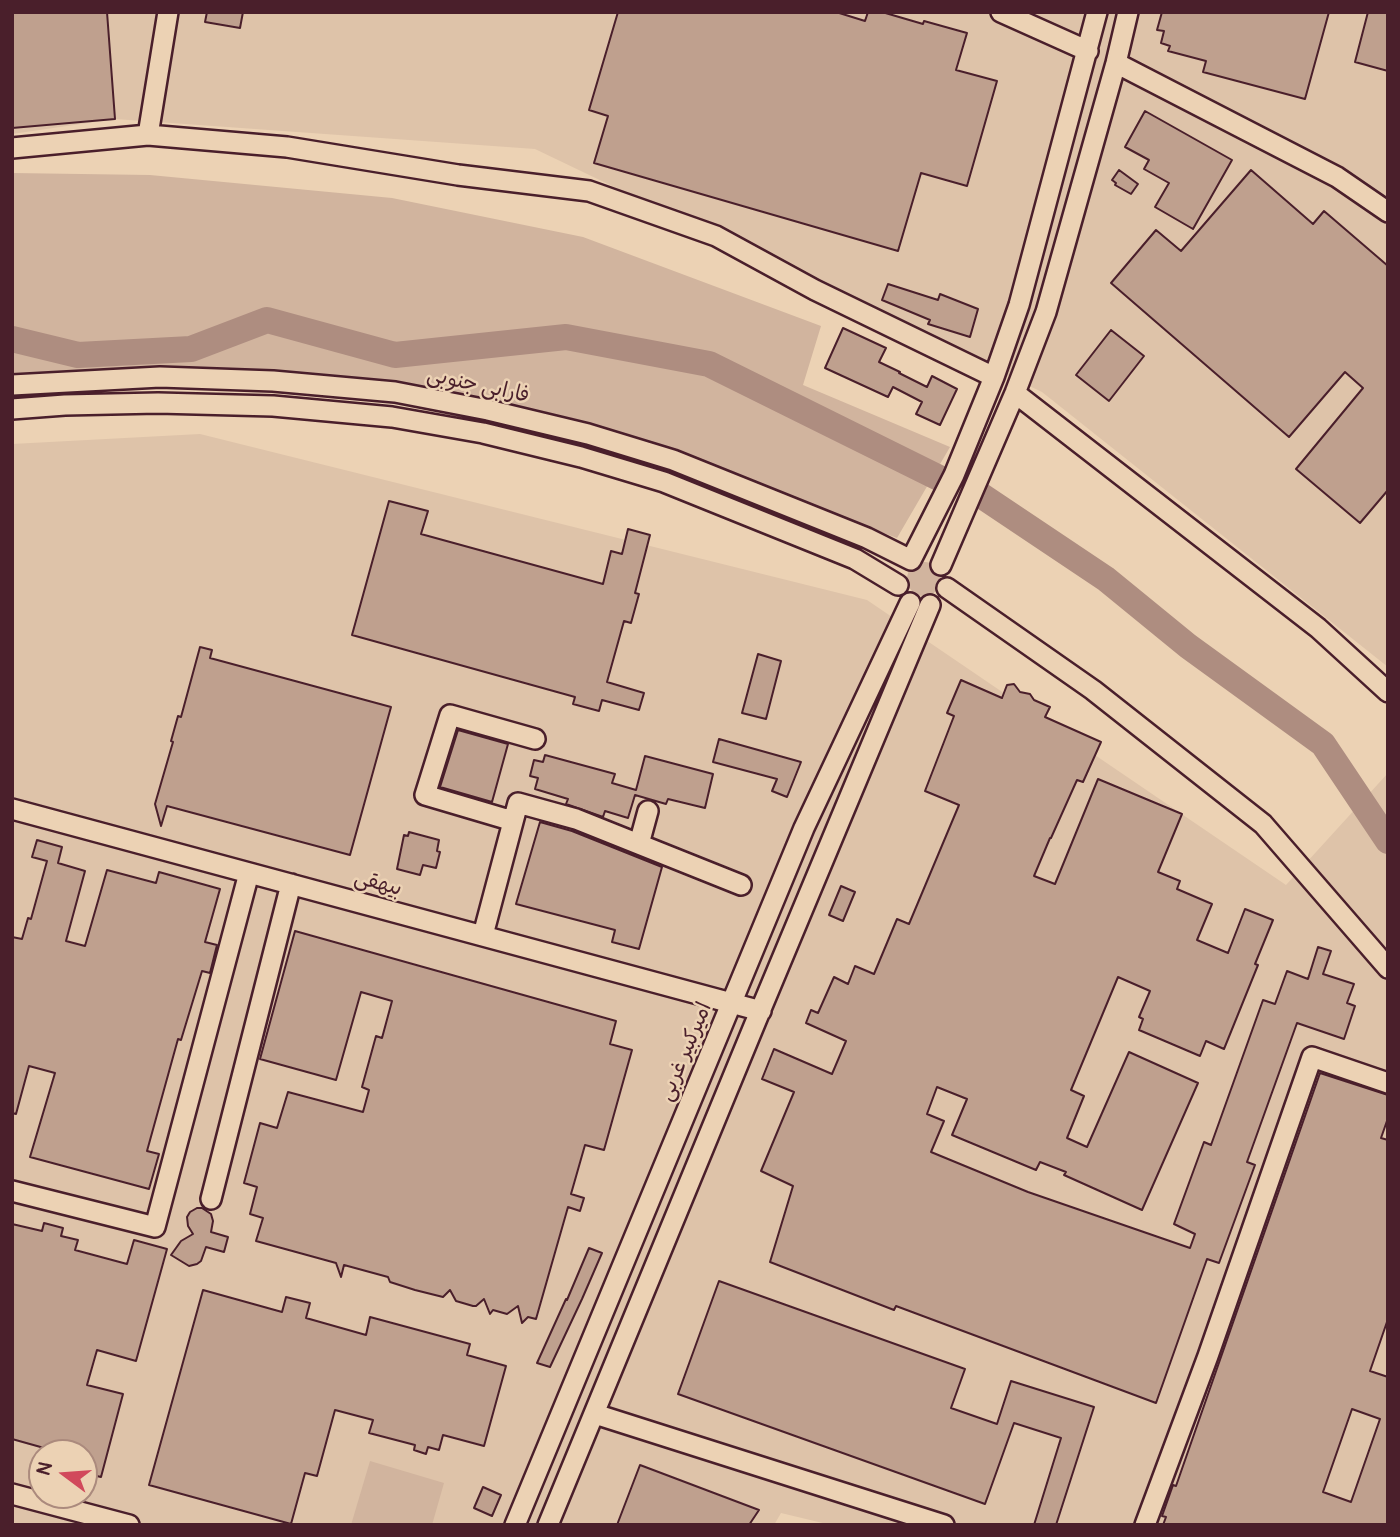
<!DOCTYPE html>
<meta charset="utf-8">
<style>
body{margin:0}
#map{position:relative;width:1400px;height:1537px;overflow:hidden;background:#ecd2b4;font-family:Pangolin,sans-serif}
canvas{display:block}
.frame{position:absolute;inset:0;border:14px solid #4a1f2b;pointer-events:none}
.north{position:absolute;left:28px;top:1439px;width:70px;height:70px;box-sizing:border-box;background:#ecd2b4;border:2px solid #ab8a7d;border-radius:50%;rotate:286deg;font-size:19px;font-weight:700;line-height:28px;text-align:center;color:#4a1f2b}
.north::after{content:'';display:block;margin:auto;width:24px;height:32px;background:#d1495b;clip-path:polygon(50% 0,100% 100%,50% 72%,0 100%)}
</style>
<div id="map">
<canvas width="1400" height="1537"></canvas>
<div class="frame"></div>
<div class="north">N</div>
</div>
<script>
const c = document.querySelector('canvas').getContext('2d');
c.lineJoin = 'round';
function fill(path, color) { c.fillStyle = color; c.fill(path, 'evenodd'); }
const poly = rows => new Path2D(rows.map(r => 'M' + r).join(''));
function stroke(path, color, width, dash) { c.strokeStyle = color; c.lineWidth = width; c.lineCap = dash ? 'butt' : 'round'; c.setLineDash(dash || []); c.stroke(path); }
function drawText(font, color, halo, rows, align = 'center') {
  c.font = font + ' Pangolin,"Playpen Sans Arabic",sans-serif'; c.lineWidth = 5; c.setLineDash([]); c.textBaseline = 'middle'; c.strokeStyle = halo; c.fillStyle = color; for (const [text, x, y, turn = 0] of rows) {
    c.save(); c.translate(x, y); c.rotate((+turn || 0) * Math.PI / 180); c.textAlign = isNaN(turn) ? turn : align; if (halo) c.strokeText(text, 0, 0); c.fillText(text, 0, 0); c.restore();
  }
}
const built = poly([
 [12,12,1388,12,1388,667,1042,392,535,149,115,119,12,134],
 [200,434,867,600,1286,885,1388,773,1388,1525,831,1525,781,1513,774,1525,12,1525,12,444],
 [42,1453,84,1453,84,1495,42,1495]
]);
const green = poly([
 [12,173,150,175,392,198,583,237,821,326,803,385,950,447,897,538,603,427,446,396,12,380],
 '907 579a17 17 0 1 1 34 0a17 17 0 1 1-34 0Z',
 [370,1461,444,1483,432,1525,351,1525]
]);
const river = poly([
 [12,339,78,355,191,349,267,320,395,355,566,337,709,364,939,478],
 [982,496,1106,579,1188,646,1323,744,1388,841]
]);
const building = poly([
 [12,12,107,12,115,119,12,128,12,12],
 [207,12,243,12,240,28,205,22,207,12],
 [618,12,836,12,865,21,868,12,882,12,923,24,924,21,967,33,956,70,997,81,967,186,921,173,898,251,594,163,608,116,589,110,618,12],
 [1162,12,1329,12,1305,99,1203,72,1206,61,1168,51,1170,46,1161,43,1164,31,1157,30,1162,12],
 [1368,12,1388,12,1388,71,1355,62,1368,12],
 [1145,111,1232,160,1193,229,1155,207,1169,183,1144,169,1149,160,1125,147,1145,111],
 [1119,170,1138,184,1131,194,1115,185,1116,183,1112,180,1119,170],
 [1251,170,1313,224,1324,211,1388,266,1388,490,1360,523,1296,469,1363,388,1345,372,1289,437,1111,283,1156,230,1181,251,1251,170],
 [888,284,938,300,940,294,978,309,970,337,928,324,930,320,882,300,888,284],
 [843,328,886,348,879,362,900,372,899,373,927,387,932,376,957,389,940,425,916,414,922,402,893,387,888,397,825,368,843,328],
 [1111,330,1144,356,1109,401,1076,375,1111,330],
 [389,501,428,511,421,534,603,584,611,551,622,554,628,529,650,535,635,593,639,594,631,623,624,621,607,682,644,693,639,710,602,700,599,711,573,704,575,697,352,635,389,501],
 [200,647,212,650,210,658,391,707,350,855,167,806,161,826,155,804,173,742,171,741,178,716,181,717,200,647],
 [758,654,781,661,766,719,742,713,758,654],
 [961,680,1002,698,1007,685,1014,684,1020,692,1030,694,1034,700,1050,707,1045,717,1101,742,1083,782,1077,780,1051,838,1050,838,1034,876,1055,884,1098,779,1182,814,1158,872,1180,881,1177,889,1212,904,1197,940,1228,953,1245,909,1273,920,1255,964,1258,965,1224,1049,1206,1041,1200,1056,1139,1030,1143,1019,1139,1017,1150,991,1118,977,1071,1090,1084,1096,1067,1138,1087,1147,1129,1052,1198,1083,1142,1210,1064,1175,1066,1172,1040,1162,1036,1170,952,1135,967,1099,937,1087,927,1114,944,1121,931,1152,1028,1192,1190,1248,1195,1234,1174,1224,1204,1142,1211,1145,1263,1000,1275,1004,1287,971,1308,979,1318,947,1331,951,1323,974,1354,984,1347,1003,1355,1006,1344,1039,1297,1023,1247,1162,1255,1165,1219,1263,1207,1259,1156,1403,896,1306,894,1310,770,1262,793,1186,761,1171,794,1092,762,1079,774,1049,832,1074,846,1041,806,1023,811,1010,818,1013,834,977,848,984,855,966,874,974,897,919,909,924,959,805,925,791,954,716,947,713,961,680],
 [458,730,508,744,492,802,440,787,458,730],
 [719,739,801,762,787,797,772,791,777,779,713,762,719,739],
 [545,755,615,774,612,783,636,790,645,756,713,774,705,808,668,799,666,804,635,795,628,818,605,811,603,817,566,804,568,799,535,789,538,778,530,776,534,760,543,762,545,755],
 [540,822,572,831,662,867,639,949,612,942,615,930,516,904,540,822],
 [409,832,439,840,437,851,440,852,436,868,423,865,420,875,397,869,404,835,408,836,409,832],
 [37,840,62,847,58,863,85,871,66,941,85,946,107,870,156,883,159,872,220,889,205,942,217,945,210,973,202,971,181,1040,178,1039,147,1151,159,1154,149,1189,30,1157,55,1073,29,1066,16,1114,12,1113,12,937,22,939,28,918,31,919,47,861,32,857,37,840],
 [841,886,855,892,843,921,829,915,841,886],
 [295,931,616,1021,610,1044,632,1050,604,1150,585,1145,571,1194,584,1198,580,1211,568,1207,536,1319,528,1317,522,1323,518,1306,507,1314,493,1310,490,1314,484,1299,476,1306,473,1306,456,1301,450,1290,443,1297,415,1290,390,1282,388,1277,344,1265,341,1277,336,1263,256,1241,263,1218,250,1214,257,1187,244,1183,260,1123,277,1128,288,1092,363,1112,369,1090,362,1087,376,1036,382,1038,392,1001,361,992,336,1080,260,1059,295,931],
 [1320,1073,1388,1095,1388,1118,1381,1138,1388,1140,1388,1319,1370,1371,1388,1377,1388,1525,1163,1525,1166,1517,1162,1516,1173,1485,1176,1486,1320,1073],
 [1352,1409,1380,1419,1351,1502,1323,1492,1352,1409],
 [197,1208,202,1208,211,1214,213,1221,211,1232,228,1237,224,1252,206,1247,201,1261,197,1264,189,1266,171,1255,181,1241,193,1234,188,1226,187,1217,190,1212,197,1208],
 [44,1223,63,1228,61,1236,78,1240,75,1250,127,1264,134,1240,167,1249,136,1361,97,1350,87,1385,123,1394,101,1477,84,1473,84,1453,62,1453,12,1439,12,1224,42,1231,44,1223],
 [589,1248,602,1253,582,1299,550,1367,537,1363,566,1299,567,1300,589,1248],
 [719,1281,965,1369,951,1408,997,1424,1011,1381,1094,1407,1056,1525,1034,1525,1061,1438,1014,1423,985,1504,678,1394,719,1281],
 [203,1290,282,1312,286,1297,310,1303,306,1318,366,1335,370,1317,470,1344,467,1355,506,1366,484,1446,443,1435,439,1450,428,1447,426,1454,414,1450,415,1445,369,1433,373,1420,335,1410,317,1476,305,1473,291,1524,149,1485,203,1290],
 [640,1465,759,1510,749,1525,617,1525,640,1465],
 [483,1487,501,1495,492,1516,474,1508,483,1487]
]);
const minor = poly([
 [1001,12,1088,51],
 [1116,63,1337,177,1388,212],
 [148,135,168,12],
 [12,148,148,135,287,147,458,175,589,191,716,236,815,290,994,377],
 [12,385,160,377,273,381,395,392,488,410,588,434,673,460,867,538,911,560,954,475,994,377,1019,305,1097,12],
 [1015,393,1318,628,1388,692],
 [12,409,65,405,158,403,273,406,392,417,483,433,581,457,664,482,855,559,898,585],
 [941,565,1015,393,1046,312,1116,63,1128,12],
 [947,588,1093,690,1263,824,1388,968],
 [12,809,761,1011],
 [513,821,425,795,450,715,535,739],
 [639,844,648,811],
 [483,935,518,803,576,819,741,885],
 [12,1191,155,1227,249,873],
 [211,1199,291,884],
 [595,1414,944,1525],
 [12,1494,129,1525],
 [515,1525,804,828,910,603],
 [548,1525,756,1021,930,605],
 [1145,1525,1208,1356,1312,1057,1388,1083]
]);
const streetNames = [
 ["فارابی جنوبی",478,386,12],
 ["بیهقی",378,884,15],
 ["امیرکبیر غربی",686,1052,-67]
];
fill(built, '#dec3a9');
fill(green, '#d1b49e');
stroke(river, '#ae8d80', 26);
fill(building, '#bfa08e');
stroke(building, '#4a1f2b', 2);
stroke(minor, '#4a1f2b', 24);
stroke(minor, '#ecd2b4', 19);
drawText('21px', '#4a1f2b', '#ecd2b4', streetNames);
</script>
